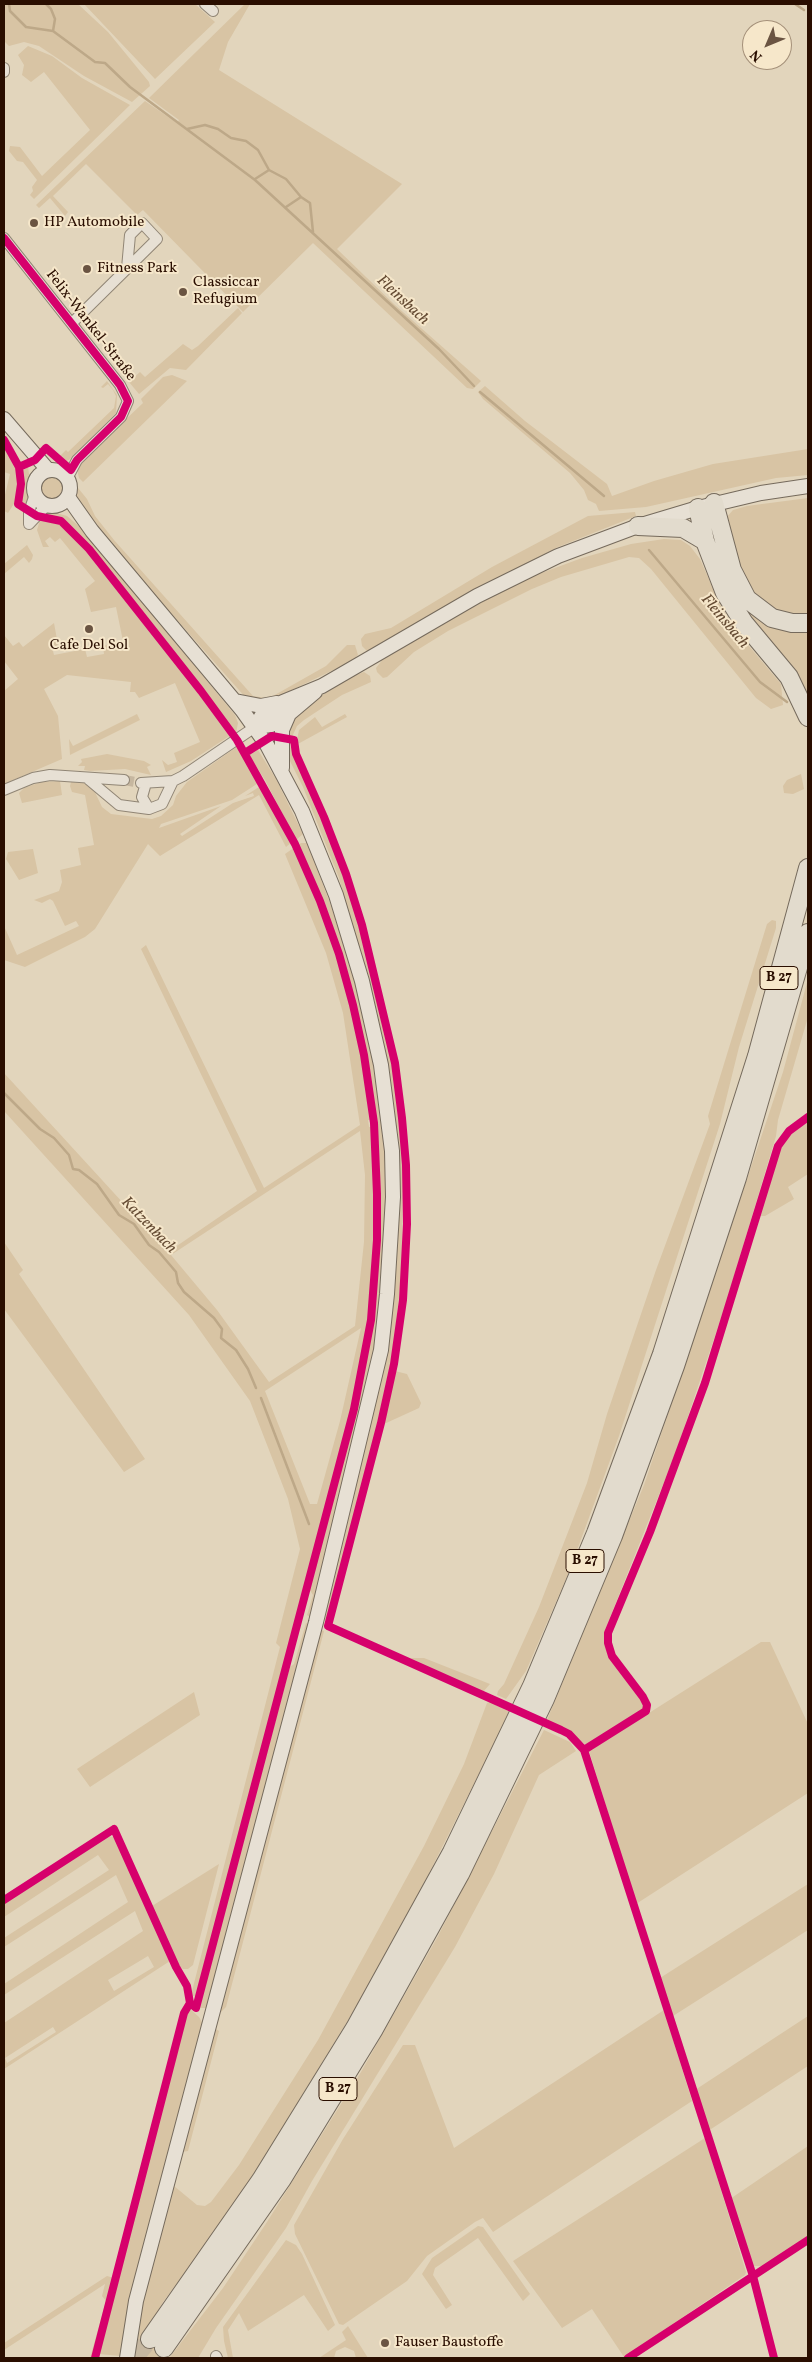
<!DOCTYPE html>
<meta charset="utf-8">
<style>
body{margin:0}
#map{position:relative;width:812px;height:2362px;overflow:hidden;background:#e2d5bc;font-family:Vollkorn,serif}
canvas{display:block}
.frame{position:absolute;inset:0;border:5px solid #2a0e00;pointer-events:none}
.north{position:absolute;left:742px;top:20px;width:50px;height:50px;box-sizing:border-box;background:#f6e7ca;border:1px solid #a49079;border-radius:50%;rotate:225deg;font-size:14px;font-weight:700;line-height:20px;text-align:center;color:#2a0e00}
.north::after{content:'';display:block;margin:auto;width:18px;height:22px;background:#6a5442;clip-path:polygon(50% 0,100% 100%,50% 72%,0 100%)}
</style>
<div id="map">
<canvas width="812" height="2362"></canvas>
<div class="frame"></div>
<div class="north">N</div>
</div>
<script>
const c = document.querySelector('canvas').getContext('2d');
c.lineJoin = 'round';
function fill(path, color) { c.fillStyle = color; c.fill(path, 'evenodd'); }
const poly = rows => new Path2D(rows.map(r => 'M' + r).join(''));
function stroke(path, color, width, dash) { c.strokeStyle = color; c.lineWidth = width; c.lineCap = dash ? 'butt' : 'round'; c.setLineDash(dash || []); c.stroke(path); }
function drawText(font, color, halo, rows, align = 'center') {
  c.font = font + ' Vollkorn,serif'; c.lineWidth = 4; c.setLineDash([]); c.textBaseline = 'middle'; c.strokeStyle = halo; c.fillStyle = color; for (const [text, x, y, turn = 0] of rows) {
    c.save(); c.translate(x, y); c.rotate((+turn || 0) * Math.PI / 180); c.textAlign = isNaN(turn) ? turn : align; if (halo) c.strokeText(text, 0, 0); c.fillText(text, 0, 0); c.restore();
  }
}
const green = poly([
 [4,4,78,4,108,32,149,82,150,86,132,102,84,76,39,46,24,42,9,46,4,41],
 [84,4,195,4,215,22,155,79],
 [245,4,250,4,228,42,219,70,402,184,337,249,395,305,481,381,473,389,467,388,313,243,243,312,143,210,137,215,86,164,53,196,68,212,65,216,50,198,39,208,36,205,145,101,177,123,179,120,149,98],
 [28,46,52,56,82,78,130,105,34,199,30,195,33,191,32,187,37,180,23,162,17,161,9,151,10,146,20,147,42,176,90,130,44,72,31,82,22,75,24,65,18,55],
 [238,308,242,313,186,370,170,368,139,394,129,382,140,372,145,377,183,344,192,350,198,346],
 [172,375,187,381,83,482,79,478,77,469,82,461,143,403,141,399,163,377],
 [107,381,117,395,116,413,69,460,66,461,60,456,66,450,68,452,114,408,116,396,113,390,108,384,103,388,101,387],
 [485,386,525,421,607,484,612,496,654,481,713,464,808,449,808,475,776,478,646,507,599,511,596,504,588,500,584,490,570,473,483,399,478,392],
 [4,444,14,461,20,482,15,502,8,513,4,511,4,499,10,474,4,472],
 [28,467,30,480,26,508,19,501,23,489,22,471],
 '39 489a12 12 0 1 1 24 0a12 12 0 1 1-24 0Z',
 [74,483,87,499,95,516,114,540,253,696,266,698,273,696,326,666,347,645,355,645,358,655,350,662,269,701,246,698,108,542,75,496],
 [808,498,808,620,787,620,744,587,726,518,733,510,747,506],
 [53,512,67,516,80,527,109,562,235,715,238,723,236,733,85,541,60,519,43,516],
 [635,512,636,516,558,547,482,586,389,642,368,652,362,646,361,639,365,634,391,628,492,567,588,516],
 [710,518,736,593,808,629,808,701,741,610,708,529],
 [40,520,59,522,87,549,231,735,191,761,166,772,162,760,168,765,177,762,174,753,200,742,175,683,139,698,135,692,130,692,131,682,67,675,44,689,58,716,62,759,4,784,4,691,18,679,4,661,4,635,13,646,19,642,23,647,54,623,58,645,52,647,54,655,85,649,87,657,104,654,103,646,123,641,116,607,91,612,85,589,95,581,60,538,55,542,50,537,45,541,49,547,43,547,37,530],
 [664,539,681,540,690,546,700,559,719,602,733,627,781,684,783,705,771,709,756,698,651,569,639,558,629,557,561,577,532,589,448,631,414,652,387,677,383,678,377,672,376,668,383,659,517,582,582,558,631,544],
 [27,545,33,555,32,559,29,563,24,557,4,574,4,564],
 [364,672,370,676,371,682,342,695,304,720,297,726,292,737,285,736,294,717,316,699,351,677],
 [137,714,140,720,70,755,69,739,73,746],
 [345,714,347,717,296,745,299,730,315,717,322,727],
 [288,741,336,853,354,908,376,988,389,1047,399,1114,403,1167,402,1273,392,1356,375,1433,327,1619,324,1621,341,1541,377,1397,388,1337,396,1273,398,1214,370,989,339,878,303,787,288,757],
 [238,746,260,782,232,800,161,824,159,828,221,806,180,834,182,836,233,803,254,796,253,793,245,796,262,785,292,842,286,847,259,795,160,856,148,844,95,929,85,937,25,967,4,960,4,926,17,955,79,926,76,921,65,926,53,901,50,899,42,903,34,900,59,891,62,882,60,870,81,865,78,848,94,845,85,795,72,792,70,786,71,782,84,783,93,788,102,807,111,814,152,819,161,816,173,805,176,796,187,782],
 [258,750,276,779,303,834,296,840,265,780,249,755],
 [107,754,144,761,151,765,147,767,151,775,125,769,90,771,84,770,85,766,78,766,82,762,81,759],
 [801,774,804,789,793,794,784,793,783,786,787,780],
 [60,781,62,795,22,803,19,793,24,788,41,782],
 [301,843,307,843,330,903,361,998,370,1038,384,1130,386,1174,387,1239,378,1333,369,1384,310,1617,307,1615,313,1595,309,1589,357,1410,375,1306,380,1240,380,1175,377,1124,363,1034,338,942,298,845],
 [295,847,337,953,358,1032,371,1120,368,1120,369,1127,372,1127,375,1161,375,1239,372,1284,366,1335,352,1409,199,1994,196,1997,191,1995,280,1647,276,1643,300,1549,288,1499,250,1401,189,1315,4,1111,4,1073,168,1252,257,1191,141,949,146,945,264,1188,360,1125,343,1013,326,953,285,854],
 [360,1131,365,1175,364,1242,355,1326,269,1382,217,1310,171,1255],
 [361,1328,340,1421,317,1504,310,1504,265,1391],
 [33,849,38,873,19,880,6,859,8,852],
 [772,920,776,921,776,928,739,1047,720,1124,619,1436,569,1572,526,1671,506,1699,497,1695,498,1691,504,1684,539,1607,587,1483,607,1414,656,1270,710,1124,708,1116,767,924],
 [808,979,808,1017,778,1120,776,1136,726,1303,676,1452,605,1630,604,1643,608,1655,643,1701,643,1711,586,1745,566,1729,547,1720,644,1485,783,1072],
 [808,1119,808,1174,788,1187,794,1199,765,1216,759,1216,774,1162,783,1142,792,1132],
 [4,1242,23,1270,19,1274,145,1459,124,1472,4,1309],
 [395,1371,407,1374,421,1403,419,1408,384,1424],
 [306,1623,308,1624,207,2008,201,2008,199,2006,290,1667,294,1664],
 [321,1630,324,1631,307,1697,226,2007,221,2012,219,2012,297,1710],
 [761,1642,770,1642,808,1724,808,1793,636,1904,589,1751],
 [410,1658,424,1658,490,1684,483,1692],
 [194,1692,200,1715,90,1787,77,1769],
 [490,1702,510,1712,415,1901,353,2012,257,2169,219,2227,163,2302,154,2320,142,2335,170,2356,168,2358,135,2358,143,2295,174,2186,197,2205,205,2206,211,2202,239,2165,318,2040,424,1846,464,1764,487,1703],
 [544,1730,570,1742,576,1751,539,1775,494,1874,455,1947,312,2181,286,2228,216,2328,198,2358,172,2358,170,2357,223,2288,267,2222,361,2072,437,1938],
 [106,1836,114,1837,117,1840,170,1961,4,2069,4,2023,143,1931,135,1911,4,1995,4,1984,128,1902,116,1875,4,1947,4,1938,109,1870,98,1855,4,1917,4,1903],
 [148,1956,154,1967,114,1991,108,1980],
 [53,2027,56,2032,7,2063,5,2058],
 [219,1864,193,1965,188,1969,183,1969,178,1965,152,1906],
 [808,1884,808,1930,673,2016,660,1978],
 [190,2009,199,2017,203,2024,140,2258,120,2356,99,2354,185,2014],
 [664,2010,692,2101,493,2232,483,2218,475,2222,427,2256,407,2281,343,2325,339,2324,295,2234,294,2225,343,2139,403,2045,415,2045,454,2148],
 [808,2016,808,2066,708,2131,695,2090],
 [216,2029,219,2031,188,2151,182,2152,212,2033],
 [705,2138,746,2272,745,2275,624,2357,592,2309,562,2328,513,2261],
 [808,2146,808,2238,764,2266,753,2266,730,2199],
 [478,2226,483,2227,530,2294,523,2301,478,2238,435,2268,433,2275,452,2305,446,2309,422,2274,432,2258],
 [286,2240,296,2245,302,2254,335,2325,328,2331,304,2295,248,2331,239,2313,228,2330,233,2358,228,2358,224,2341,223,2327],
 [107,2276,114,2278,93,2358,90,2358,106,2301,102,2296,105,2284,4,2350,4,2343],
 [348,2326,368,2358,356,2358,354,2351,345,2347,336,2351,334,2358,319,2358,346,2340,342,2332]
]);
const stream = poly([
 [9,4,10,11,26,27,53,31,95,62,105,63,130,87,255,180,439,349,474,386],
 [46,4,51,9,55,19,53,31],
 [795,4,804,10],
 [187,129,205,125,218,129,231,138,246,141,258,150,269,170,286,179,301,197,310,203,313,232],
 [255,179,269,170],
 [286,207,301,197],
 [480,392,604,496],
 [649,550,760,682,787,702],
 [4,1093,40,1129,54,1138,69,1155,73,1169,79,1170,97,1184,119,1215,134,1224,149,1245,159,1252,176,1272,178,1283,184,1292,214,1318,222,1329,221,1338,236,1350,248,1369,256,1388],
 [261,1398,309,1524]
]);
const streetTunnel = poly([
 [124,780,141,783]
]);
const highwayTunnel = poly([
 [134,2358,150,2339]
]);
const street = poly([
 [205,4,213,11],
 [4,68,4,72],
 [4,238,120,385,128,401,121,417,77,460,68,477],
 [72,323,157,239,142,223,130,235,127,268],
 [29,524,29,512,35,494],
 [29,524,47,505],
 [88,779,119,805,149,809,162,804,173,781],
 [141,783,173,781,183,776,255,727],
 [146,783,142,797,149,809],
 [4,790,33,778,50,775,124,780],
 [216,2356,217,2358]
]);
const secondary = poly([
 [4,419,48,470],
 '34 488a18 18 0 1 1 36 0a18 18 0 1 1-36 0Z',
 [68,497,92,531,242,710,267,745,302,811,336,895,362,981,381,1065,392,1151,393,1197,387,1294,381,1350,316,1622,136,2301,127,2358],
 [235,701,261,706,277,703],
 [255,727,262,715,283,702,322,686,477,596,558,556,638,526,698,508,761,493,808,486],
 [255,727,271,725,289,714,315,692],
 [282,768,282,730,289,714]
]);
const highway = poly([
 [714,503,732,570,747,599,772,618,792,623,808,623],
 [698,508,705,541,725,593,744,623,789,677,808,717],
 [638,526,683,528,705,541],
 [150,2339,261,2180,355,2028,452,1852,532,1686,596,1533,662,1354,757,1056,808,868],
 [164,2348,282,2179,374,2029,460,1874,545,1699,613,1536,675,1366,737,1178,808,933]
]);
const cycleway = poly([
 [4,238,120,385,128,401,121,417,77,460,71,470,46,448,35,460,19,467],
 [4,440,19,467,21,484,18,504,37,516,61,521,89,549,201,691,237,740,295,844,320,901,339,954,353,1005,364,1055,374,1123,377,1194,377,1240,371,1320,354,1409,196,2008,190,2003,187,1986,176,1967,114,1829,4,1900],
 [245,753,272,736,294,740,296,754,324,817,346,874,362,925,395,1063,402,1118,406,1165,407,1224,403,1300,394,1364,381,1423,328,1626,561,1730,569,1734,584,1750,753,2276,774,2358],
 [584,1750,646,1711,647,1705,643,1697,612,1656,608,1643,608,1633,650,1532,705,1383,778,1146,789,1131,808,1117],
 [95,2358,184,2013,190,2003],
 [628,2358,808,2240]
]);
const markers = [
 [34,223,5,"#6a5442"],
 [87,269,5,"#6a5442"],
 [183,292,5,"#6a5442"],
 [89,629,5,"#6a5442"],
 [385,2343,5,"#6a5442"]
];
const shields = [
 [779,978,38],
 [585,1561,38],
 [338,2089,38]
];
const shieldNames = [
 ["B 27",779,978],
 ["B 27",585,1561],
 ["B 27",338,2089]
];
const poiNames = [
 ["HP Automobile",44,223],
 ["Fitness Park",97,269],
 ["Classiccar",193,283],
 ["Refugium",193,300],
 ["Cafe Del Sol",89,646,"center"],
 ["Fauser Baustoffe",395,2343]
];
const streetNames = [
 ["Felix-Wankel-Straße",90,326,52]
];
const waterNames = [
 ["Fleinsbach",402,301,43],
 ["Fleinsbach",724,622,50],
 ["Katzenbach",148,1226,46]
];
fill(green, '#d8c4a4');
stroke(stream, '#bda888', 2.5);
stroke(streetTunnel, '#c6b7a0', 10, [10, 5]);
stroke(highwayTunnel, '#c6b7a0', 18, [18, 9]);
stroke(street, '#908575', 12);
stroke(secondary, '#756a5c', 16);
stroke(highway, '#756a5c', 20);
stroke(street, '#e7e0d4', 10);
stroke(secondary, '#e7e0d4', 14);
stroke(highway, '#e2dbcd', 18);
stroke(cycleway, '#d6006c', 8);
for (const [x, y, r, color] of markers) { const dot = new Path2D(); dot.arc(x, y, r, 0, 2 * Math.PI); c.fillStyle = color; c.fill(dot); stroke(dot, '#f6e7ca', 2); }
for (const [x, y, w] of shields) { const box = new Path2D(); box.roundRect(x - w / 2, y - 11.5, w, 23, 4); c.fillStyle = '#f6e7ca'; c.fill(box); stroke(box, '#2a0e00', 1); }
drawText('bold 14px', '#2a0e00', null, shieldNames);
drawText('15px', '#2a0e00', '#f6e7ca', poiNames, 'left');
drawText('15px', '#2a0e00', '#f6e7ca', streetNames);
drawText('italic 16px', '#654b33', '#f6e7ca', waterNames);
</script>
